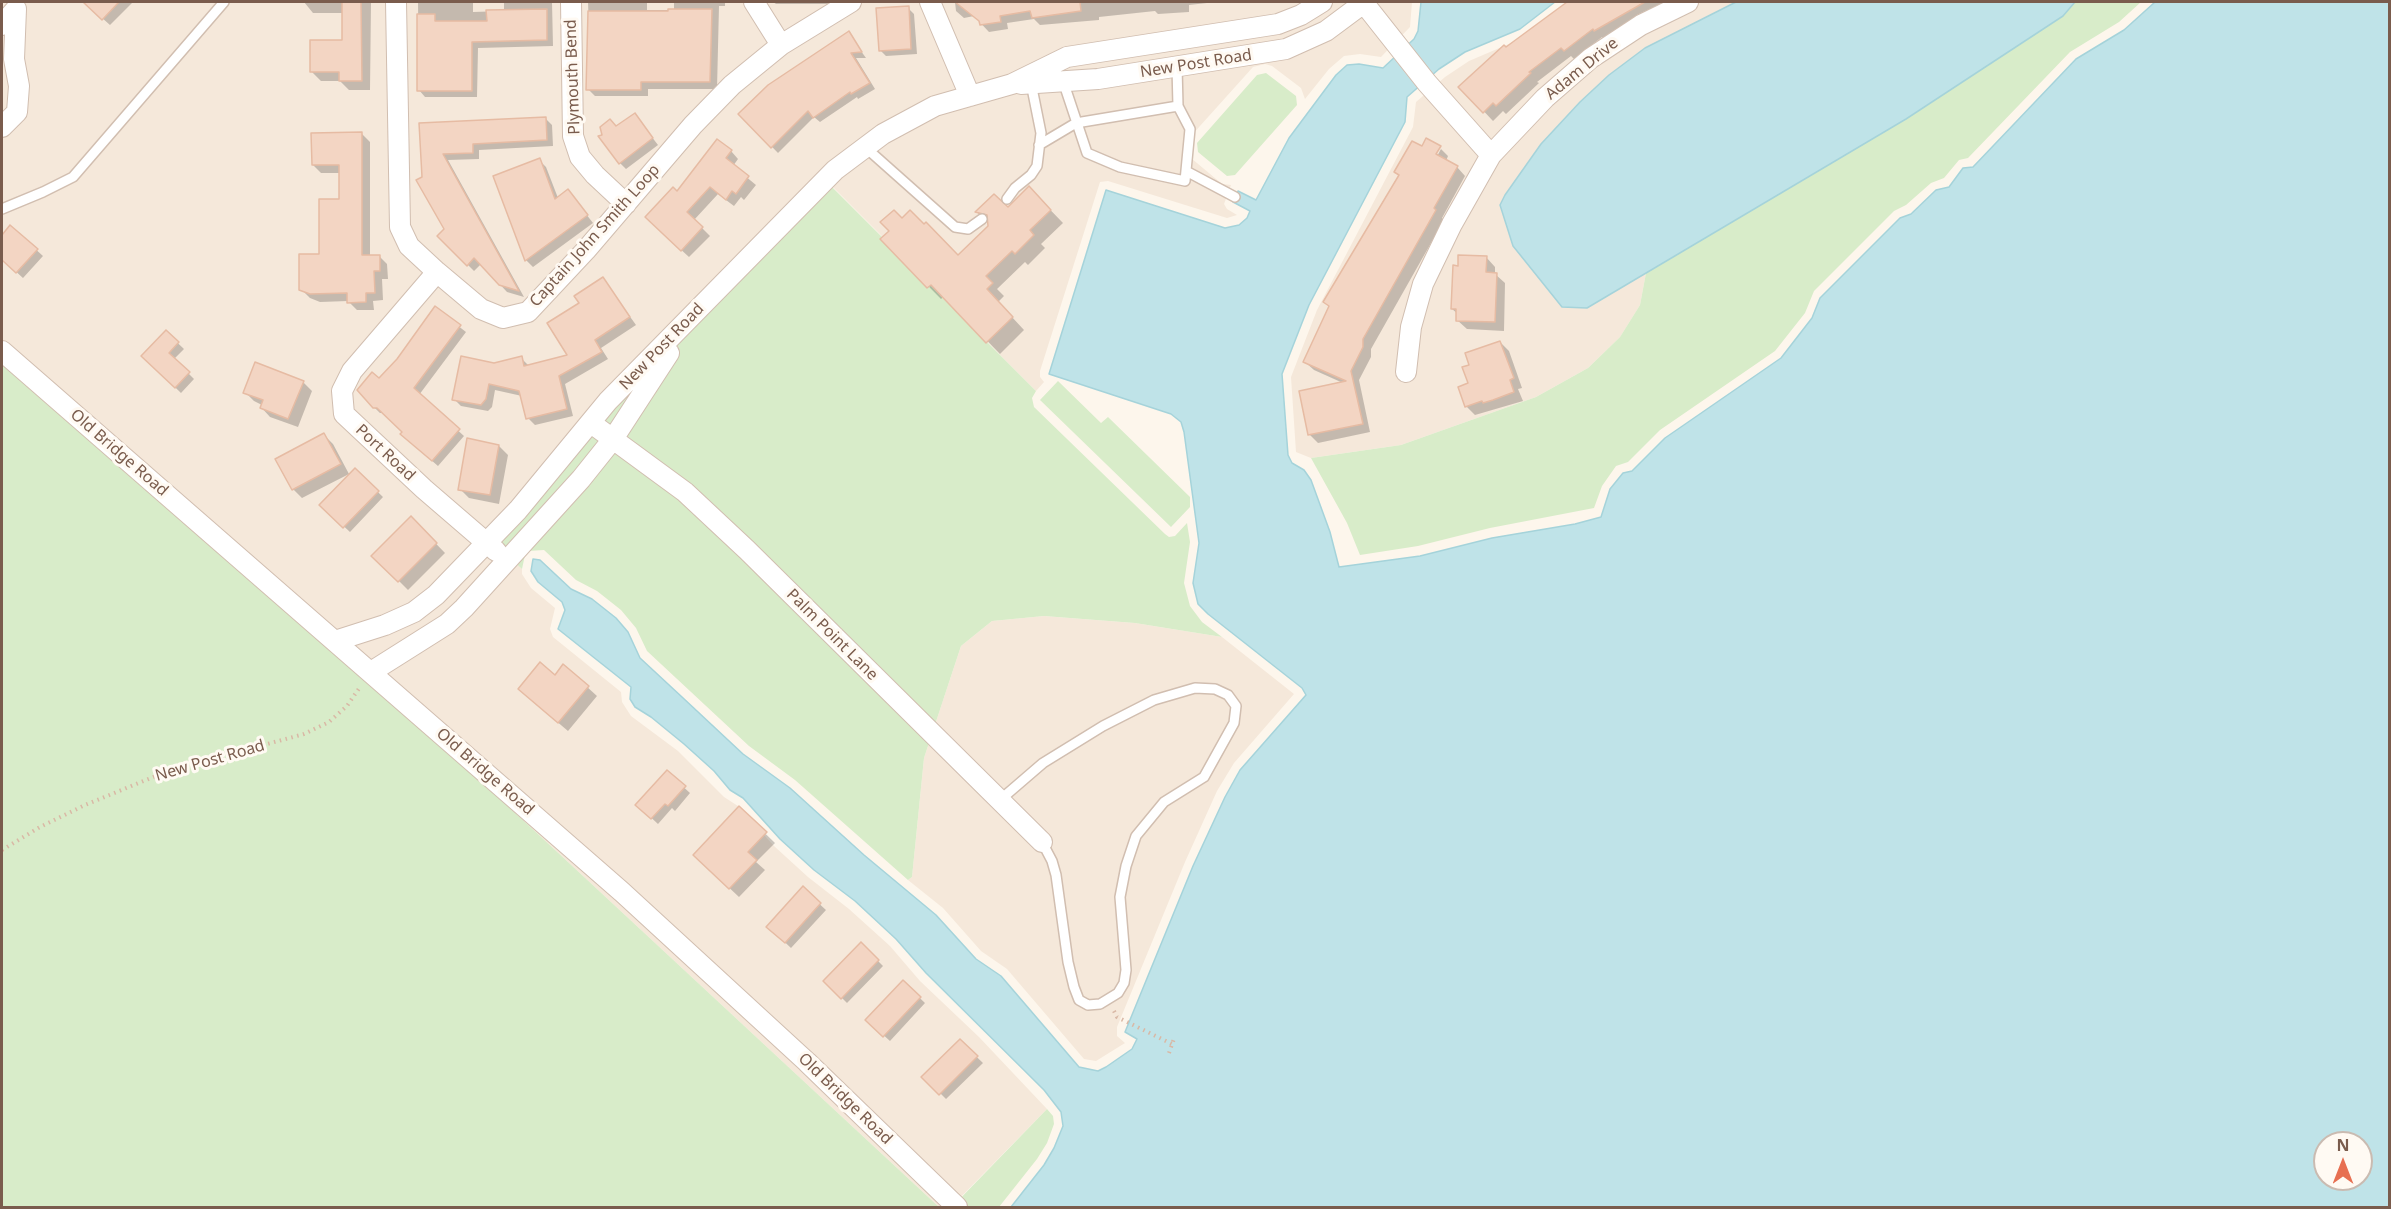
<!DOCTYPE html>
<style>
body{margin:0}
#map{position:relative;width:2391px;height:1209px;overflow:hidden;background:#fdf6ec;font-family:"Noto Sans",sans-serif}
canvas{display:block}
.frame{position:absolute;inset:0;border:3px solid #7a5c4d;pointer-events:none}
.north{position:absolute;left:2313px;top:1131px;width:60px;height:60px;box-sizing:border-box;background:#fffaf3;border:2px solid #cabbb1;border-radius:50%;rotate:0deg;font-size:16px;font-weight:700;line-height:24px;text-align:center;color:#7a5c4d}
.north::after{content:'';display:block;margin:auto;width:21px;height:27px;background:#e76f51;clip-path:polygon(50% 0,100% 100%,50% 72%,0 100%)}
</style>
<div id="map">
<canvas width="2391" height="1209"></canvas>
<div class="frame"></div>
<div class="north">N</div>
</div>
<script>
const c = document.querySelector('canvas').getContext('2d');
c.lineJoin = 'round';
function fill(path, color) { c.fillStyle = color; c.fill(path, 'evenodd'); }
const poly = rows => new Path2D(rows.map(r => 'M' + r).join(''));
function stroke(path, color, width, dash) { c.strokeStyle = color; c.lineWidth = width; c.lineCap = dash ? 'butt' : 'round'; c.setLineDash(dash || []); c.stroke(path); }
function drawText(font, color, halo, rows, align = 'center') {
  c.font = font + ' "Noto Sans",sans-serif'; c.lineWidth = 6; c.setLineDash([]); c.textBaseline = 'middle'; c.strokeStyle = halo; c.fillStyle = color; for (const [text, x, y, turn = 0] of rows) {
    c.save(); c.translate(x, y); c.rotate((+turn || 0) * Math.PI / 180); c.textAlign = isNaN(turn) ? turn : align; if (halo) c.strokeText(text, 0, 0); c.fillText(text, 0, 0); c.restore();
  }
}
const residential = poly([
 [2,2,1412,2,1410,27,1381,57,1360,54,1344,56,1329,69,1305,99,1301,88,1272,66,1265,64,1253,67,1191,136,1191,158,1222,184,1231,185,1224,204,1227,209,1237,215,1227,218,1108,181,1100,182,1040,371,1040,377,1044,382,1036,391,820,174,492,541,522,569,522,574,531,588,555,608,550,629,553,637,621,692,622,702,631,716,678,751,724,797,738,806,774,846,808,877,849,909,890,946,920,981,979,1037,1047,1109,951,1207,939,1207,511,809,379,668,2,348],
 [1570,2,1736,2,1645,48,1609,75,1580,102,1541,144,1500,204,1587,308,1646,273,1640,305,1620,337,1588,368,1536,397,1401,445,1311,458,1296,452,1291,377,1317,310,1413,127,1416,102,1445,77,1469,61,1525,37],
 [1044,616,1135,623,1222,637,1294,694,1234,763,1217,791,1185,862,1117,1027,1117,1036,1125,1043,1096,1061,1084,1059,1007,969,981,951,943,908,908,880,912,877,924,758,961,646,992,621]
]);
const green = poly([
 [2075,2,2141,2,2119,22,2070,52,1968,158,1959,160,1944,178,1931,183,1906,205,1894,211,1814,291,1805,313,1775,351,1660,430,1628,462,1616,466,1602,486,1594,508,1490,528,1418,546,1360,555,1347,523,1311,458,1401,445,1536,397,1588,368,1620,337,1640,305,1646,273,1906,119,2063,16],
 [1266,73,1296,96,1297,105,1235,175,1227,176,1198,152,1197,143,1257,75],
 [819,174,1036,391,1032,398,1034,407,1165,534,1169,537,1175,536,1187,523,1190,542,1184,583,1190,606,1202,622,1222,637,1135,623,1044,616,992,621,961,646,924,758,912,877,908,880,795,780,749,746,647,651,636,628,621,610,597,591,576,580,544,550,528,551,525,555,522,569,492,542],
 [2,348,379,668,511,809,939,1207,2,1207],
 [1058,381,1101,423,1108,417,1190,497,1190,507,1171,527,1040,400],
 [1047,1109,1053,1116,1054,1124,1047,1143,1037,1159,999,1207,951,1208]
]);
const water = poly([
 [1421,2,1555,2,1520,29,1465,52,1439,69,1407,97,1405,122,1309,305,1282,374,1288,455,1292,463,1304,470,1311,480,1330,532,1339,567,1420,556,1492,538,1575,524,1601,517,1610,489,1623,473,1632,471,1665,438,1781,358,1812,318,1820,298,1900,218,1911,214,1936,190,1949,187,1963,168,1973,167,2076,59,2124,30,2155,2,2389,2,2389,1207,1011,1207,1044,1165,1054,1148,1063,1126,1061,1112,1044,1090,926,973,896,939,855,901,814,870,780,839,743,798,730,790,714,771,684,744,651,717,635,707,630,699,631,687,558,629,565,610,562,602,538,582,531,571,533,559,540,560,571,589,592,599,616,618,628,632,640,658,682,697,743,754,790,788,864,855,936,915,976,959,1001,976,1079,1067,1098,1071,1106,1067,1132,1049,1137,1039,1125,1032,1193,866,1225,797,1240,770,1306,695,1302,688,1208,614,1198,604,1193,583,1199,543,1184,432,1181,422,1171,414,1049,374,1106,190,1225,228,1239,225,1247,218,1250,211,1233,202,1238,191,1256,200,1289,138,1336,75,1347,65,1359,64,1383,68,1414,39,1418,31,1421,2],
 [2325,1143,2361,1143,2361,1179,2325,1179,2325,1143],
 [1736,2,2075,2,2063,16,1906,119,1587,308,1562,307,1513,246,1500,205,1505,195,1541,144,1580,102,1609,75,1645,48,1736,2]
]);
const shadow = poly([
 [84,2,133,2,110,25],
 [304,2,371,2,370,90,349,90,340,81,321,81,312,72,343,41,343,13,313,13],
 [418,2,473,2,473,12,504,11,504,2,552,2,553,46,478,48,477,97,425,97,419,90],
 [588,2,647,2,647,10,674,10,674,2,725,2,725,6,719,6,717,89,648,89,648,96,595,96,588,89,590,58],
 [773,2,829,2,829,4,776,4],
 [955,2,1216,2,1189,5,1189,12,1158,14,1155,11,1099,17,1099,20,1040,25,1034,19,1007,23,1008,29,989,32,974,16,964,18,956,11],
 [1572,2,1664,2,1637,15,1639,19,1604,39,1602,37,1574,59,1571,56,1537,82,1539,83,1506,114,1503,111,1493,121,1461,87,1506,49],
 [908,8,914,14,917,54,886,56,880,50],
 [848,33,866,58,856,58,875,89,858,99,857,97,820,122,814,117,778,153,740,114],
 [635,115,658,145,626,169,620,163,617,128],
 [545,118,552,125,553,146,479,150,479,159,448,160,524,297,507,292,481,264,474,271,439,236,446,229,423,178,421,125],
 [362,134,370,142,370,256,379,256,387,264,388,279,382,279,383,300,373,301,374,310,357,310,348,301,320,302,310,298,301,289,321,255,340,200,340,173,321,173,313,165],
 [1427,140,1440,148,1438,148,1431,160,1434,162,1441,149,1448,156,1446,161,1457,167,1465,176,1442,218,1444,220,1371,349,1371,357,1359,380,1370,432,1318,443,1310,435,1343,383,1314,370,1305,362,1330,307,1325,302,1400,176,1396,172,1423,148],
 [731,151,738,159,733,166,756,185,744,200,741,197,734,206,718,194,694,220,710,236,689,257,654,225,677,193],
 [539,160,546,167,558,198,568,191,593,223,533,267,526,260],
 [1029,188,1063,223,1041,244,1045,248,1028,265,1025,262,997,289,1004,296,998,302,1024,330,1000,354,944,296,941,299,882,239,902,220,958,257,990,226,977,212,1008,209],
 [11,227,43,256,23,278,2,259,2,237],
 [1486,257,1495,267,1495,274,1505,283,1504,331,1467,329,1457,320,1458,314,1452,309,1459,267],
 [603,279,636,325,601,348,608,359,565,384,573,416,535,425,528,418,522,396,495,390,492,407,488,411,461,406,454,399,494,365,521,358,529,366,569,356,581,304],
 [435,308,466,332,419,395,464,436,438,466,408,440,404,432,384,413,380,413,374,407,379,380,398,360],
 [166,332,184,349,174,359,194,379,181,393,143,356],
 [1500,342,1509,351,1522,388,1518,389,1523,401,1475,415,1466,406,1470,384],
 [303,382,312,391,298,427,270,417,261,407,262,405,254,401,245,392],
 [324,435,333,444,349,474,302,498,293,489],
 [499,446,508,455,499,504,469,498,460,489],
 [355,470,383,497,350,532,321,505],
 [411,518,445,553,408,590,374,556],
 [564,666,597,696,568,731,529,698],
 [667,772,690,793,675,811,672,808,658,824,643,810],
 [739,808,775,843,756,862,765,870,739,897,704,864],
 [803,889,826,910,791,948,774,932],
 [861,944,883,966,847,1003,825,981],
 [903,982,925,1003,890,1041,867,1020],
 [960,1041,983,1063,946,1099,924,1077]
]);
const building = poly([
 [83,2,119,2,102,20,83,2],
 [342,2,361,2,362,81,339,81,339,72,310,72,310,40,342,40,342,2],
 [955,2,1080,2,1081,11,1032,18,1030,11,1000,16,1001,22,980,25,979,21,955,2],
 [1567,2,1645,2,1594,31,1593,29,1564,51,1561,48,1529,72,1531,73,1496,106,1493,103,1483,113,1458,87,1504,45,1506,47,1567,2],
 [909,6,911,49,879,51,876,8,909,6],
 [547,9,547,40,472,42,472,91,417,91,417,14,435,14,435,21,487,21,486,10,547,9],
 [668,9,712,9,710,82,641,82,641,90,586,90,588,11,668,11,668,9],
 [849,31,862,52,851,53,870,83,851,94,850,92,813,118,808,111,771,148,738,114,768,85,849,31],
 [635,113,653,138,619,164,598,136,602,135,600,127,610,119,616,126,635,113],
 [546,117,547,140,473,144,473,153,443,154,519,291,499,285,474,258,467,266,437,236,444,229,416,180,422,177,419,123,546,117],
 [362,132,362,255,380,255,380,271,374,271,375,293,366,293,366,302,347,303,347,293,310,294,299,290,299,254,319,254,319,199,339,199,339,165,312,165,311,133,362,132],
 [1426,138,1441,146,1436,154,1458,166,1434,208,1436,210,1363,339,1363,347,1351,371,1363,424,1308,435,1299,391,1346,381,1303,362,1329,306,1323,302,1399,175,1394,172,1412,141,1422,146,1426,138],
 [717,139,732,150,726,158,749,176,736,194,732,191,726,200,710,187,687,212,703,227,681,251,645,217,673,187,677,191,717,139],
 [540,158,555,199,568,189,588,215,525,261,493,176,540,158],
 [1029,186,1051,210,1030,230,1034,235,1015,254,1012,251,986,276,993,283,987,289,1013,317,986,343,931,285,927,288,880,239,889,231,880,222,894,210,902,218,910,210,924,224,926,222,958,255,988,226,987,215,975,212,994,194,1008,207,1029,186],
 [10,225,38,249,16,273,2,260,2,235,10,225],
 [1458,255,1487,256,1486,272,1497,273,1495,322,1456,321,1456,309,1451,309,1453,265,1458,266,1458,255],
 [603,277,630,317,595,340,602,352,559,376,567,409,526,419,519,391,489,384,486,399,481,405,452,400,461,356,494,363,522,356,524,366,567,355,547,323,579,303,574,296,603,277],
 [435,306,461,325,414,388,460,429,432,461,400,434,402,432,377,408,373,408,357,390,372,372,379,378,397,359,435,306],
 [166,330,179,342,169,353,190,372,175,388,141,356,166,330],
 [1500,341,1514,378,1510,380,1514,392,1493,400,1483,403,1482,401,1465,407,1458,387,1468,383,1462,367,1469,365,1465,353,1500,341],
 [255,362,304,381,288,419,260,408,263,400,243,393,255,362],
 [324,433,341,464,292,490,275,459,324,433],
 [467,438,499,445,490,495,458,490,467,438],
 [355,468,379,491,343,528,319,505,355,468],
 [411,516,437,543,398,582,371,556,411,516],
 [540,662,555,675,563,664,589,686,558,723,518,689,540,662],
 [667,770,686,786,668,806,665,804,651,819,635,805,667,770],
 [739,806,767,832,748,852,757,860,729,889,693,855,739,806],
 [803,886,821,903,785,943,766,927,803,886],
 [861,942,879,960,841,999,823,981,861,942],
 [903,980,921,997,883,1037,865,1020,903,980],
 [960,1039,978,1056,939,1095,921,1077,960,1039]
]);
const path = poly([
 [2,850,40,827,85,805,168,771,304,734,329,722,347,706,360,687],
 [1114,1011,1117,1017,1172,1044],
 [1169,1053,1175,1036]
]);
const service = poly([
 [1063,81,1087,153,1120,167,1185,181,1190,129,1178,106,1177,67],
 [1039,145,1076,123,1178,106],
 [865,147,955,227,968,229,982,219],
 [1186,171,1235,197],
 [1007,199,1015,188,1031,175,1037,166,1041,133,1031,83],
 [2,209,43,192,73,177,224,2],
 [1000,800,1043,763,1103,726,1154,700,1195,688,1215,689,1228,695,1236,706,1234,723,1204,777,1164,802,1136,836,1126,866,1120,897,1126,970,1124,983,1118,993,1100,1004,1088,1005,1079,1000,1074,987,1068,962,1056,875,1052,861,1042,842]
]);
const minor = poly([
 [396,2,400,227,409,246,437,272,481,309,503,318,528,312,586,250,693,125,732,85,781,45,851,2],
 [571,2,573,136,580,157,595,175,626,204],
 [754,2,781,45],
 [930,2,970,96],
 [1363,2,1427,83,1491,155],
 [2,25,16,9,14,59,19,86,17,112,2,127],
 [1021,84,1098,79,1286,49,1326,31,1365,2],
 [437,272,352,371,342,391,344,414,424,489,496,551],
 [2,351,622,892,807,1062,957,1207],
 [1406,372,1411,327,1423,284,1452,224,1491,155,1545,98,1591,58,1641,25,1688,2],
 [591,423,685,492,747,550,1042,842],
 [335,641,385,625,414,612,436,595,518,510,608,401,835,170,883,134,935,106,1012,84,1067,57,1278,24,1301,15,1322,2],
 [371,672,447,624,464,608,581,479,613,439,669,353]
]);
const streetNames = [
 ["New Post Road",1196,64,-9],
 ["Adam Drive",1582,69,-39],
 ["Plymouth Bend",573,77,-92],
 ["Captain John Smith Loop",595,236,-48],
 ["New Post Road",662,347,-46],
 ["Old Bridge Road",119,453,41],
 ["Port Road",385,453,43],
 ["Palm Point Lane",832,635,45],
 ["New Post Road",210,761,-16],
 ["Old Bridge Road",485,772,41],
 ["Old Bridge Road",845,1099,44]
];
fill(residential, '#f5e8da');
fill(green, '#d8ecc9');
fill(water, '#bfe3e8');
stroke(water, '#a5d3da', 1.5);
fill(shadow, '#0003');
fill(building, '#f3d5c3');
stroke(building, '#e6bba3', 1.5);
stroke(service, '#d1beb0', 12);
stroke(minor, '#d1beb0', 22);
stroke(path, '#d9b8a5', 4, [1.5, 4.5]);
stroke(service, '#fff', 9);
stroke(minor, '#fff', 20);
drawText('16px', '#7a5c4d', '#fffaf3', streetNames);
</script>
